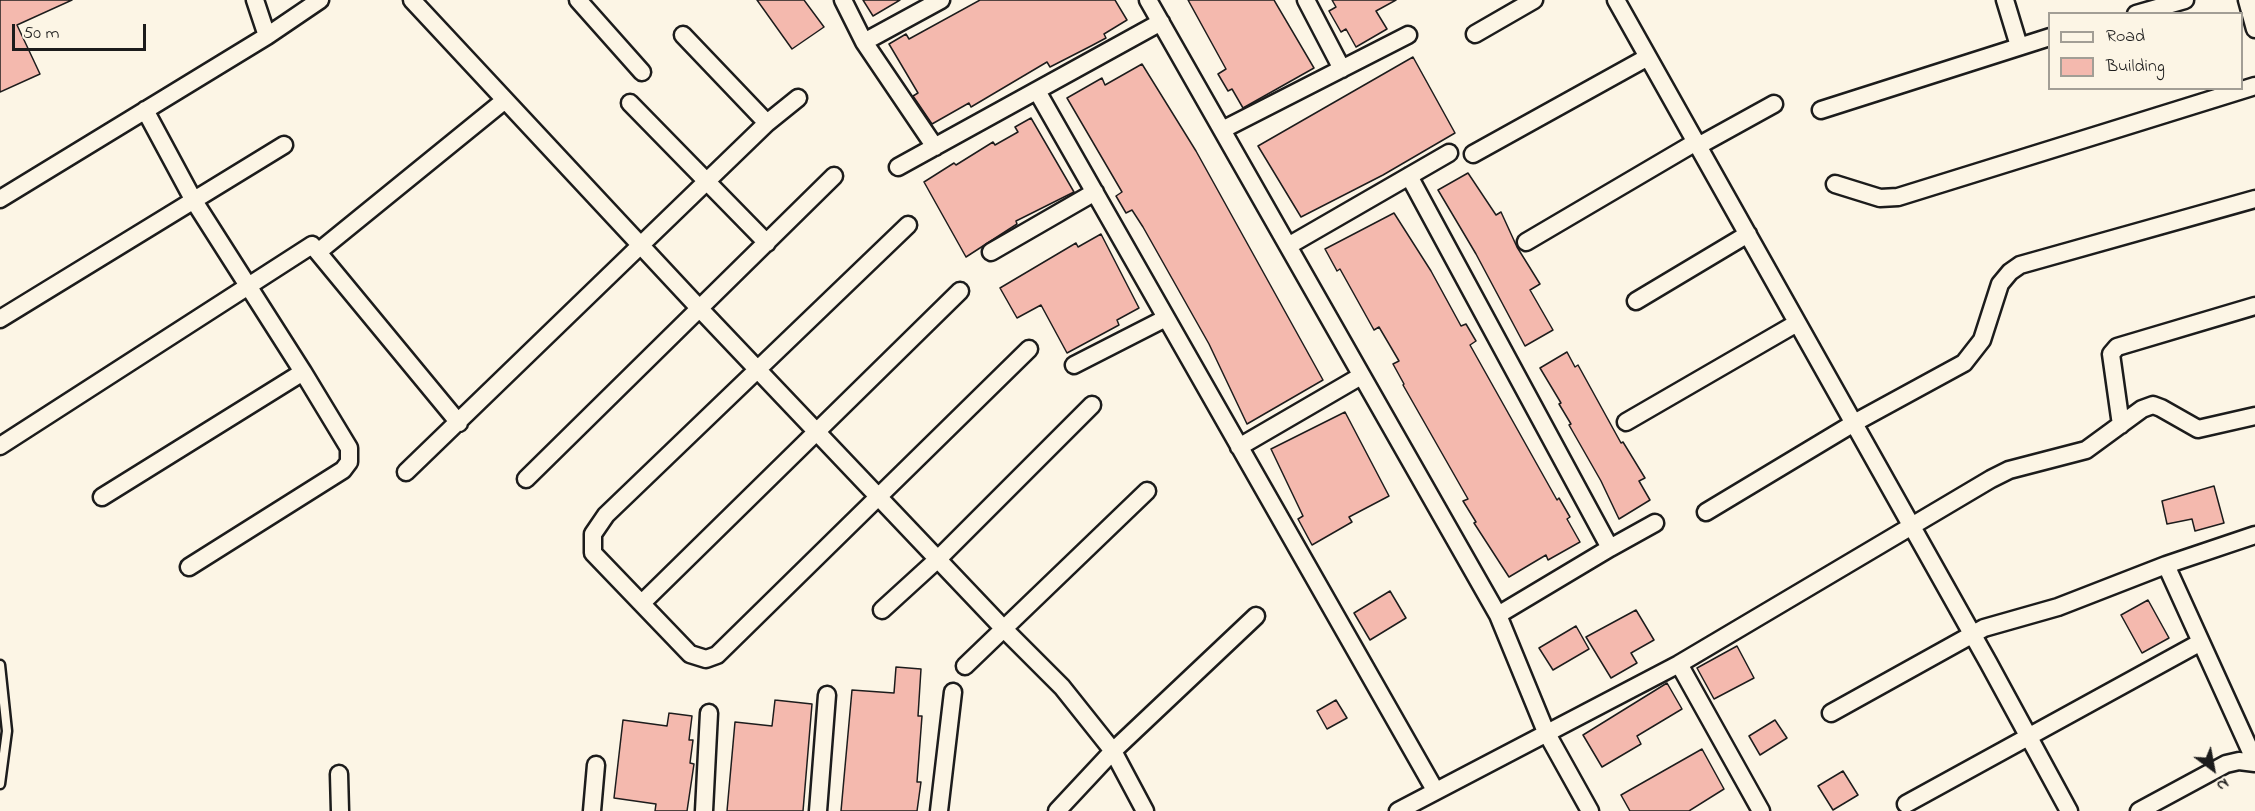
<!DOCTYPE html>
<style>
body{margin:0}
#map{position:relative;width:2255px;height:811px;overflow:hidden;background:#fcf5e5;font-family:"Indie Flower",sans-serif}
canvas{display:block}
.legend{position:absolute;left:2048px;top:12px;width:195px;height:78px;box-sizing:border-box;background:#fcf5e5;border:2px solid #a29e95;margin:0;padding:8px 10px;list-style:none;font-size:18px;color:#1c1c1c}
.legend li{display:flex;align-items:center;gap:12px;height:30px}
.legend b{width:30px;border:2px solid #a29e95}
.north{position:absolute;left:2183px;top:739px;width:60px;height:60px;-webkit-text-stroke:4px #fcf5e5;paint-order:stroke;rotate:148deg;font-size:16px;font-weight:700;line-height:24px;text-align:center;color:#1c1c1c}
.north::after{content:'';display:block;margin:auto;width:21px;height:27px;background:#1c1c1c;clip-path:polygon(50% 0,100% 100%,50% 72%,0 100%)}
.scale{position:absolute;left:12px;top:24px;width:134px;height:27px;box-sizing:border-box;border:3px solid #1c1c1c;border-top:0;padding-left:8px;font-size:18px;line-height:21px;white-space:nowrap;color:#1c1c1c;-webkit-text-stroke:4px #fcf5e5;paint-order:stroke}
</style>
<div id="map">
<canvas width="2255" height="811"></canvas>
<ul class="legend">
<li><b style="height:8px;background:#fcf5e5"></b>Road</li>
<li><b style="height:16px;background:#f4b9ae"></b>Building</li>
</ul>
<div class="north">N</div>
<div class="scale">50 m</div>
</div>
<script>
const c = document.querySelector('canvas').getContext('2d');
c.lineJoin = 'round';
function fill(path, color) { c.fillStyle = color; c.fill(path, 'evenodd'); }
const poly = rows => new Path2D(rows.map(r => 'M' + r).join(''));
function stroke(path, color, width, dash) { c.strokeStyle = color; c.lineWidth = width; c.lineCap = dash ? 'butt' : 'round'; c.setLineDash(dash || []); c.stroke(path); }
const building = poly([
 [0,0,72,0,17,25,40,74,0,92,0,0],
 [757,0,804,0,824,27,792,49,757,0],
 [863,0,900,0,873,16,863,0],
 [980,0,1115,0,1127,20,1104,34,1106,38,1091,46,1050,67,1047,62,971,107,969,103,932,124,913,96,918,93,889,44,906,34,909,39,980,0],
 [1188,0,1274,0,1314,68,1243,108,1232,89,1228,91,1218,74,1226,69,1188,0],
 [1332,0,1396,0,1376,11,1387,29,1356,47,1346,29,1341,32,1329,11,1336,7,1332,0],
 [1413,57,1455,133,1383,175,1301,217,1258,146,1413,57],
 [1142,64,1196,151,1323,380,1247,424,1209,344,1143,227,1132,210,1126,213,1116,196,1122,192,1067,98,1102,78,1105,85,1142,64],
 [1031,118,1074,192,1016,221,1017,224,966,257,924,182,954,163,956,165,993,142,995,145,1018,132,1015,127,1031,118],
 [1468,173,1496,215,1501,212,1517,247,1540,284,1530,290,1553,330,1525,346,1476,254,1438,190,1468,173],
 [1394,213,1431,271,1461,326,1466,324,1476,341,1470,345,1557,500,1559,498,1570,517,1567,519,1580,542,1548,560,1546,555,1509,577,1474,523,1476,522,1463,501,1468,499,1403,385,1404,384,1393,364,1399,361,1379,327,1374,330,1340,269,1337,271,1325,249,1394,213],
 [1101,234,1139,308,1117,320,1119,325,1067,353,1041,305,1017,318,1000,288,1076,243,1078,247,1101,234],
 [1567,352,1575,367,1578,365,1621,443,1623,442,1645,478,1639,481,1650,500,1619,519,1601,481,1569,425,1571,424,1559,404,1561,403,1540,368,1567,352],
 [1345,412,1389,496,1349,517,1352,522,1312,545,1298,519,1303,516,1271,449,1345,412],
 [2214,486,2224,523,2195,531,2192,519,2167,524,2162,501,2214,486],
 [1390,591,1406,618,1370,640,1354,613,1390,591],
 [2148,600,2169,638,2142,653,2121,615,2148,600],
 [1636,610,1654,640,1631,653,1637,663,1611,678,1586,637,1636,610],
 [1576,626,1589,649,1553,670,1539,648,1576,626],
 [1737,646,1754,678,1714,699,1697,668,1737,646],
 [896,667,921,669,918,716,922,716,917,782,921,782,917,811,841,811,852,690,894,693,896,667],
 [1667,683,1682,709,1637,736,1641,744,1602,767,1583,735,1667,683],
 [775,700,812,704,803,811,727,811,735,722,772,726,775,700],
 [1336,700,1347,718,1327,729,1317,711,1336,700],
 [669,713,692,716,689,740,693,740,690,763,694,764,687,811,655,811,656,804,614,798,623,720,667,726,669,713],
 [1775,720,1787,738,1760,755,1749,736,1775,720],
 [1702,749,1724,789,1689,811,1630,811,1621,795,1702,749],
 [1843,771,1858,795,1833,810,1818,786,1843,771]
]);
const lane = poly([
 [0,665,7,731,0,784]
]);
const street = poly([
 [255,0,267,36],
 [412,0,700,309,1003,628,1062,687,1113,751,1145,811],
 [578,0,642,72],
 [843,0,864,42,935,147],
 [1148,0,1498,615,1546,732,1590,811],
 [1306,0,1342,69],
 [1616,0,1988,662,2069,811],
 [2005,0,2019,46],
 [2247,0,2255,29],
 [2136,14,2185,0],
 [1475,34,1534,0],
 [683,35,767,123],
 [864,42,941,0],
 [1037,91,1435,790],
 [630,103,767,243],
 [1821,110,2050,37],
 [1222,130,1408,35],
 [1698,146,1774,104],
 [1473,154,1648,57],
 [898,167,1161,22],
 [1409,176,1610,548,1498,615],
 [1835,184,1880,198,1898,197,2255,86],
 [0,199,267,36,320,0],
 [908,225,606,515,593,534,593,553,690,654,706,659,717,655,1029,349],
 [1526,242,1696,142],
 [1288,246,1449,153],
 [318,252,505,100],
 [991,252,1095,192],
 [1636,301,1748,234],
 [0,319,284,145],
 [1074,365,1166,318],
 [1626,422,1797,323],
 [2121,425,2111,354,2117,347,2255,306],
 [0,446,312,245,459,423],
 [1239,447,1361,376],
 [406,472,767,123,798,98],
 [526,479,834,176],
 [102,497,303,372,194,201,145,110],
 [1706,512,1854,423,1964,363,1982,340,2000,284,2010,272,2020,265,2255,199],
 [1610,548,1655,523],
 [2166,565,2255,761],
 [189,567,343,470,349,462,349,448,303,372],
 [642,603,960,291],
 [882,610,939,558,1092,405],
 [1679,664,1991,479,2009,470,2086,450,2142,409,2153,405,2161,408,2198,429,2255,416],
 [965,666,1147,491],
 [1831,713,1984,628,2058,607,2166,565,2255,535],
 [339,774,340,811],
 [1906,804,2201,642],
 [592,811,596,765],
 [704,811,709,713],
 [818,811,827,695],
 [939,811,953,692],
 [1057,811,1113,751,1256,616],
 [1398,811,1679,664,1761,811],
 [2139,811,2226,764,2239,761,2255,763]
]);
fill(building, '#f4b9ae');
stroke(building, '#1c1c1c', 1.5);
stroke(lane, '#1c1c1c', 13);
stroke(street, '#1c1c1c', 21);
stroke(lane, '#fcf5e5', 8);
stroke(street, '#fcf5e5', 16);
</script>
